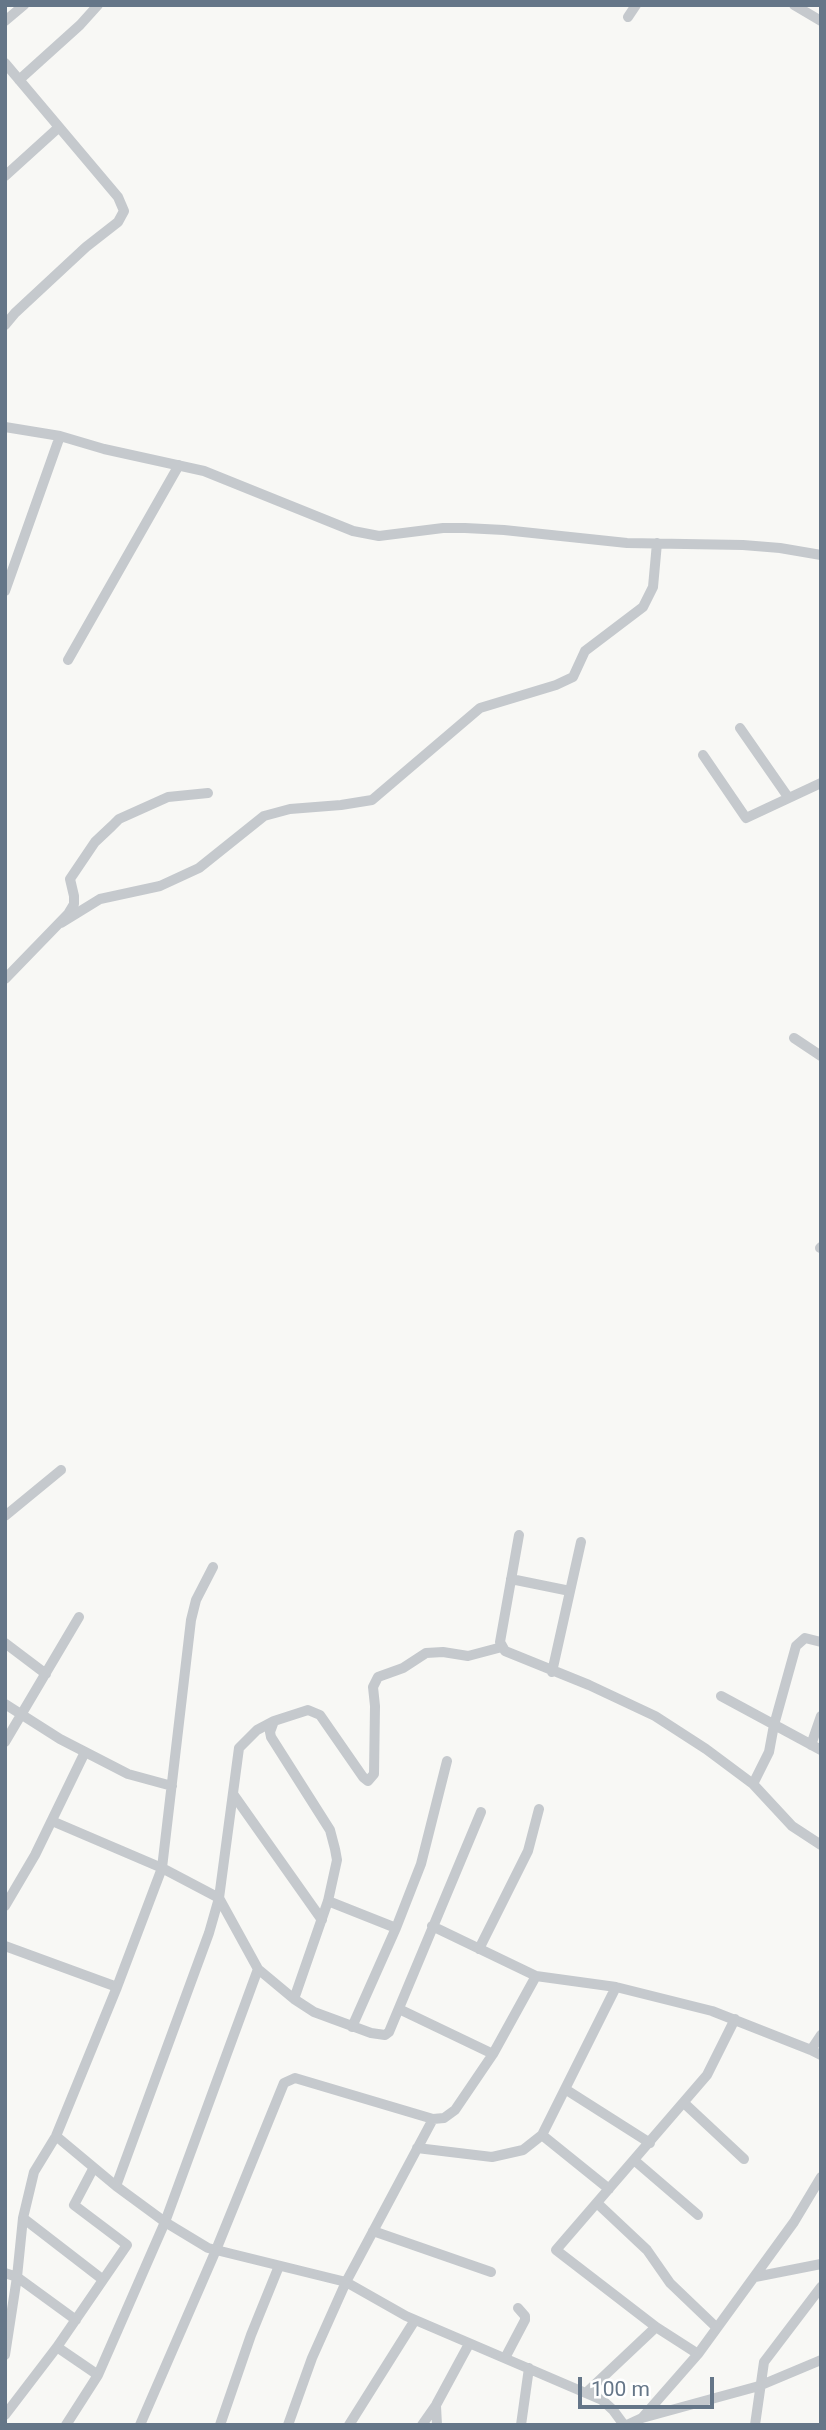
<!DOCTYPE html>
<style>
body{margin:0}
#map{position:relative;width:826px;height:2430px;overflow:hidden;background:#f8f8f5;font-family:Roboto,sans-serif}
canvas{display:block}
.frame{position:absolute;inset:0;border:7px solid #657688;pointer-events:none}
.scale{position:absolute;left:578px;top:2377px;width:136px;height:32px;box-sizing:border-box;border:4px solid #657688;border-top:0;padding-left:9px;font-size:21px;line-height:24px;white-space:nowrap;color:#657688;-webkit-text-stroke:5px #fff;paint-order:stroke}
</style>
<div id="map">
<canvas width="826" height="2430"></canvas>
<div class="frame"></div>
<div class="scale">100 m</div>
</div>
<script>
const c = document.querySelector('canvas').getContext('2d');
c.lineJoin = 'round';
const poly = rows => new Path2D(rows.map(r => 'M' + r).join(''));
function stroke(path, color, width, dash) { c.strokeStyle = color; c.lineWidth = width; c.lineCap = dash ? 'butt' : 'round'; c.setLineDash(dash || []); c.stroke(path); }
const minor = poly([
 [794,5,821,21],
 [628,17,636,5],
 [5,21,24,5],
 [5,63,118,197,124,211,118,222,86,247,15,313,5,325],
 [19,80,80,25,98,5],
 [5,176,58,128],
 [5,427,60,436,104,449,204,471,353,531,379,536,443,528,465,528,504,530,627,543,743,545,780,548,821,555],
 [5,591,60,436],
 [68,660,179,465],
 [740,728,788,797],
 [703,755,746,818,821,783],
 [61,923,100,899,160,886,199,868,264,816,290,809,341,805,372,800,480,708,556,685,573,677,585,651,643,607,653,587,657,543],
 [5,979,68,914,74,904,74,896,70,879,95,842,112,826,119,819,168,797,208,793],
 [794,1038,821,1056],
 [820,1248,821,1247],
 [5,1516,61,1470],
 [519,1535,500,1642,505,1651,589,1685,655,1716,706,1749,753,1784,792,1826,821,1845],
 [511,1579,570,1591],
 [5,1643,46,1674],
 [552,1672,581,1542],
 [721,1696,821,1750],
 [5,1704,60,1739,128,1774,172,1786],
 [5,1742,79,1617],
 [811,1745,821,1716],
 [753,1784,769,1752,774,1725,796,1646,805,1638,821,1642],
 [233,1794,322,1920],
 [52,1821,162,1868,219,1898,258,1969],
 [328,1901,396,1928],
 [5,1906,35,1855,85,1752],
 [432,1926,536,1976,616,1987,712,2011,811,2050],
 [5,1946,117,1987],
 [479,1949,528,1851,539,1809],
 [294,1999,314,2012,371,2033,385,2035,389,2032,481,1812],
 [399,2009,493,2054],
 [352,2027,396,1928,421,1864,447,1761],
 [821,2035,811,2050,821,2055],
 [565,2089,650,2143],
 [684,2103,744,2159],
 [542,2135,609,2189],
 [56,2136,116,2186,165,2222,208,2248,346,2282,406,2316,602,2400,613,2410,624,2425],
 [417,2148,492,2157,523,2150,542,2135,616,1987],
 [634,2160,698,2215],
 [116,2186,209,1933,219,1898,239,1748,257,1730,274,1721],
 [597,2203,647,2250,670,2283,717,2328],
 [23,2218,102,2279],
 [373,2231,491,2272],
 [5,2273,17,2277,76,2320],
 [755,2277,821,2264],
 [57,2347,98,2375],
 [698,2354,656,2327,556,2250,707,2075,735,2019],
 [5,2355,17,2277,23,2218,34,2172,56,2136,117,1987,162,1868,191,1620,196,1600,213,1567],
 [505,2358,525,2320,525,2316,518,2308],
 [586,2393,656,2327],
 [436,2406,437,2425],
 [5,2415,57,2347,127,2245,74,2205,93,2169],
 [642,2418,759,2386,821,2360],
 [66,2425,98,2375,165,2222,258,1969,294,1999,328,1901,337,1860,335,1849,330,1830,271,1737,270,1732,274,1721,308,1710,320,1715,363,1777,368,1781,374,1774,375,1706,373,1687,378,1677,403,1668,426,1653,443,1652,468,1656,502,1647],
 [140,2425,216,2250,284,2083,295,2078,433,2119,444,2118,455,2110,493,2054,536,1976],
 [220,2425,251,2335,279,2266],
 [288,2425,312,2358,346,2282,433,2119],
 [349,2425,415,2320],
 [422,2425,436,2405,469,2344],
 [521,2425,529,2368],
 [627,2425,642,2418,698,2354,794,2222,821,2177],
 [755,2425,764,2362,821,2287]
]);
stroke(minor, '#c5c9cd', 10);
</script>
